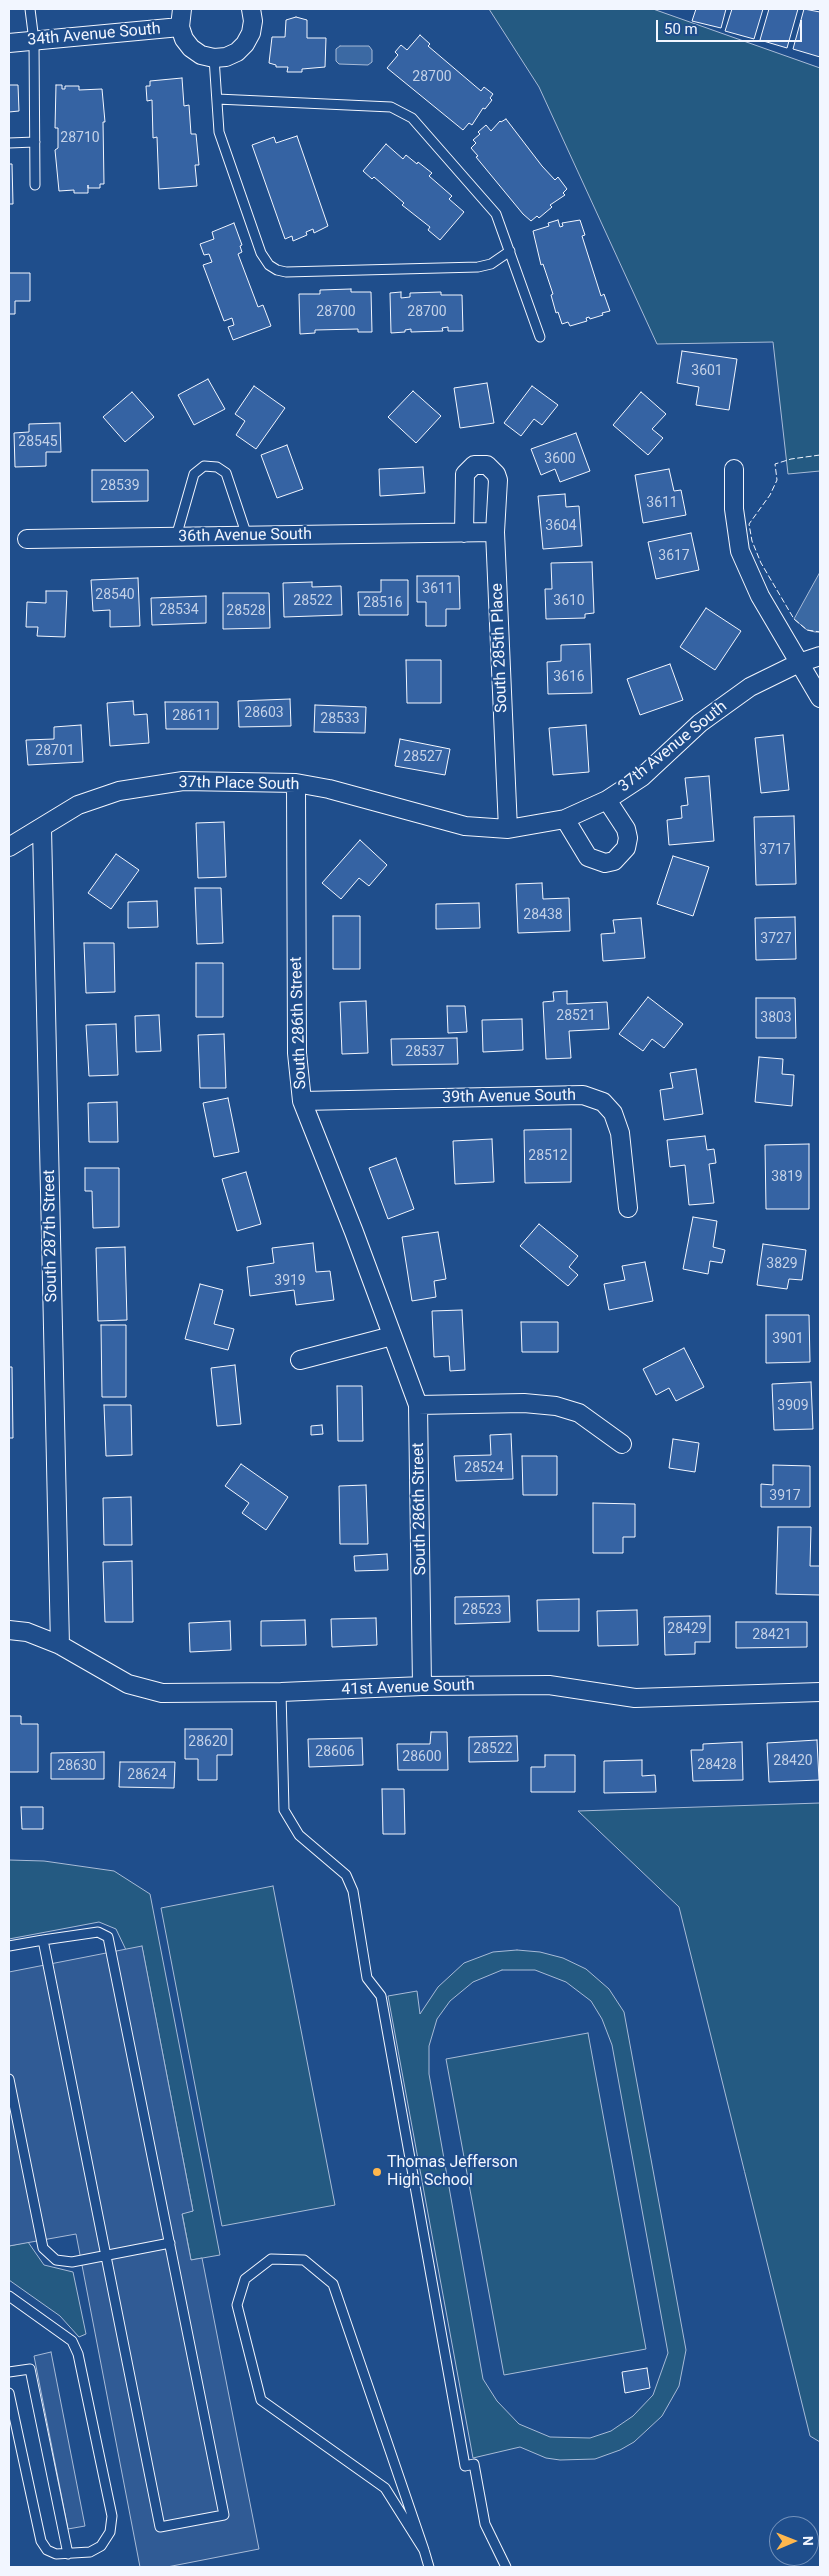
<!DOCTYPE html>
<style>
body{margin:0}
#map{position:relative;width:829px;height:2576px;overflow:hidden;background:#1f4e8c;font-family:Roboto,sans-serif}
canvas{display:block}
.frame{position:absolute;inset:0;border:10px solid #f2f6ff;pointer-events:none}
.north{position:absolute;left:769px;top:2516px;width:50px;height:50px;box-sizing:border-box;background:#1f4e8c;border:1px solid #7391ba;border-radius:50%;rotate:89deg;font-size:14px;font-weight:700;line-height:20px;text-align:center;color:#f2f6ff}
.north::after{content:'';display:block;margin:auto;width:18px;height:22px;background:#ffb74d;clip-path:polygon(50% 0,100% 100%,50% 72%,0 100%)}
.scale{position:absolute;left:656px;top:20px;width:146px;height:22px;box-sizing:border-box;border:2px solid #f2f6ff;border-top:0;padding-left:6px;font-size:15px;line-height:18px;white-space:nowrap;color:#f2f6ff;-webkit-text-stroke:4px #1f4e8c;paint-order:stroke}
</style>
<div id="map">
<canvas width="829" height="2576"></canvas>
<div class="frame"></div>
<div class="north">N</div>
<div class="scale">50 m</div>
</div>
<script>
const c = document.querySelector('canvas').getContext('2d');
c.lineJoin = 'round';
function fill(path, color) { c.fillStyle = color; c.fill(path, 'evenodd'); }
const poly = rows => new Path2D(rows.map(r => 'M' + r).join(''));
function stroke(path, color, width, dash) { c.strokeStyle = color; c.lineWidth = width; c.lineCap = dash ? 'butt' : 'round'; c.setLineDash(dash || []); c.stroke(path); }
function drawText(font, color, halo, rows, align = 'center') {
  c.font = font + ' Roboto,sans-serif'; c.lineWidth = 4; c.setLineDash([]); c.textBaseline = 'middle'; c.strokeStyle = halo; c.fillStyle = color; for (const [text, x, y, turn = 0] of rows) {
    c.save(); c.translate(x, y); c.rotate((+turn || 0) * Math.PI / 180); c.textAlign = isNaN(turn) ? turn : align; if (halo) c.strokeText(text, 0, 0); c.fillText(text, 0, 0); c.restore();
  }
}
const green = poly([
 [489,9,653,9,820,68,820,471,788,474,773,342,657,344,539,87,489,9],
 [820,1803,820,2442,810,2436,679,1907,578,1811,820,1803],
 [9,1860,44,1861,114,1871,150,1894,220,2255,191,2260,182,2213,193,2211,142,1947,126,1950,116,1929,99,1922,9,1939,9,1860],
 [273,1886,335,2205,222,2226,161,1908,273,1886],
 [517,1950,540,1952,563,1958,586,1969,609,1989,624,2012,686,2350,679,2386,662,2416,634,2442,620,2450,595,2459,560,2460,546,2458,520,2447,473,2458,388,1996,417,1991,420,2014,438,1987,464,1963,493,1952,517,1950],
 [502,1970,535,1970,566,1982,591,2001,602,2019,612,2045,668,2353,653,2395,633,2416,611,2431,590,2438,550,2437,519,2424,497,2401,483,2379,429,2074,429,2046,437,2019,450,2001,473,1982,502,1970],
 [588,2033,646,2349,504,2375,446,2059,588,2033],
 [28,2242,44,2265,73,2272,86,2334,79,2337,60,2316,9,2280,9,2246,28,2242]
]);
const parking = poly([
 [142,1946,193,2211,182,2214,191,2260,202,2258,259,2549,167,2567,140,2567,76,2234,9,2246,9,1972,142,1946],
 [51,2352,85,2526,68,2529,34,2356,51,2352]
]);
const water = poly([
 [340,46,369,46,372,50,372,62,368,65,339,64,336,61,336,49,340,46],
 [820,572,820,632,815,632,807,630,794,619,820,572]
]);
const building = poly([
 [696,9,726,9,721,28,692,21,696,9],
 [732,9,763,9,754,39,725,31,732,9],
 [769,9,798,9,787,48,760,40,769,9],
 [804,9,820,12,820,57,793,49,804,9],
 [296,17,307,20,307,38,326,38,325,67,302,69,302,72,287,72,288,67,276,67,276,65,269,63,272,37,285,37,286,20,296,17],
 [420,35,430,44,428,46,481,91,484,87,493,94,490,98,492,100,485,109,483,108,472,125,469,123,463,130,387,68,398,55,395,52,401,45,407,50,420,35],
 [182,78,184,106,189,105,191,134,196,134,199,165,195,165,197,186,159,189,157,137,153,138,152,100,147,101,146,86,150,86,150,81,182,78],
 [9,85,18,85,19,111,9,112,9,85],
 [56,85,62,85,62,89,65,89,65,86,79,86,79,90,102,89,105,122,103,122,104,184,100,184,100,188,88,188,88,185,88,193,74,193,74,190,59,191,55,150,58,148,58,128,55,128,56,85],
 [506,119,542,166,555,180,558,177,567,189,563,193,565,195,550,205,552,207,539,218,537,216,531,221,523,214,476,157,478,156,471,148,476,143,473,140,480,134,478,132,486,125,491,131,500,121,501,122,506,119],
 [297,136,328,226,314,233,313,229,306,232,307,235,293,241,292,236,285,239,252,145,274,137,276,143,297,136],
 [386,144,403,159,406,155,417,164,418,162,432,173,429,176,452,196,449,199,464,212,440,240,428,230,430,227,402,205,404,203,374,177,372,179,363,171,386,144],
 [9,164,12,164,13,204,9,204,9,164],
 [558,220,560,227,563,226,562,223,580,220,585,235,582,236,601,296,604,294,610,311,602,313,603,315,590,319,589,317,586,318,587,321,570,326,568,322,562,324,558,312,556,313,551,295,553,294,543,264,541,265,533,231,549,226,548,223,558,220],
 [234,223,242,245,240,246,242,252,238,254,258,307,263,305,271,326,233,340,228,327,234,325,232,318,224,321,203,265,212,262,209,254,204,255,200,244,214,239,212,232,234,223],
 [9,273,30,273,30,301,15,301,15,314,9,314,9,273],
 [351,289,351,292,371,292,372,332,358,332,358,329,315,330,315,333,300,334,299,294,320,294,320,290,351,289],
 [401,292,401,298,410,297,410,293,441,292,441,295,462,295,463,331,448,331,448,327,442,328,443,331,411,332,411,329,405,330,405,332,391,333,390,293,401,292],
 [682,351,737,359,729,410,696,405,699,387,677,383,682,351],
 [208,379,225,409,194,425,178,395,208,379],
 [487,383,494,423,460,428,454,388,487,383],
 [254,386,285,408,256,449,236,435,245,421,235,414,254,386],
 [532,386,558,405,542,425,534,419,521,436,504,423,532,386],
 [413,391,441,416,416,443,388,417,413,391],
 [132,392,154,417,125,442,103,417,132,392],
 [641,392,666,414,652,429,663,438,648,455,613,425,641,392],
 [60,423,61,452,46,452,46,466,15,467,14,433,29,432,29,424,60,423],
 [576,433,590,471,560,482,555,469,541,475,531,449,576,433],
 [287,445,303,489,277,498,261,455,287,445],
 [423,467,425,493,380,496,379,469,423,467],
 [669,469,674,491,681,490,686,515,643,523,635,475,669,469],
 [92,470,148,470,148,501,92,502,92,470],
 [565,494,566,507,579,506,582,546,543,549,538,496,565,494],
 [691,533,699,570,656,579,648,542,691,533],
 [592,562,594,613,585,614,585,618,546,619,545,589,552,589,551,563,592,562],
 [417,576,459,576,460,609,446,609,446,626,426,626,426,602,417,602,417,576],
 [138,578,140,626,110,627,110,610,93,611,91,580,138,578],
 [381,580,408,580,408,615,359,615,358,592,381,592,381,580],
 [312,582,312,587,341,586,342,615,284,617,283,583,312,582],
 [46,591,67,591,65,637,37,636,38,627,26,627,27,602,46,603,46,591],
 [223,593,269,593,270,628,223,629,223,593],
 [206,596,206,623,152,625,151,598,206,596],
 [706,608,741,631,715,670,680,647,706,608],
 [590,644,592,693,548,694,547,662,561,661,561,645,590,644],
 [406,660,441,660,441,703,407,703,406,660],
 [670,664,683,700,640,715,627,679,670,664],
 [290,699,291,726,239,727,238,701,290,699],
 [133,701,134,715,147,714,149,743,110,746,107,703,133,701],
 [165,702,218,702,218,729,166,729,165,702],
 [315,705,366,707,365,733,314,732,315,705],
 [81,725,83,762,28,765,26,740,54,739,54,727,81,725],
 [586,725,589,772,553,775,549,728,586,725],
 [783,735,789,790,761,793,755,738,783,735],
 [400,739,450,749,445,775,395,766,400,739],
 [709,776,714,841,669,845,667,820,682,818,681,806,688,805,685,778,709,776],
 [794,816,796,884,756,885,754,817,794,816],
 [224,822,226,877,198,878,196,823,224,822],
 [360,840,387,865,369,886,359,878,341,899,322,883,360,840],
 [116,854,139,870,111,909,88,893,116,854],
 [673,856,709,867,693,916,657,904,673,856],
 [542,883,543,899,569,898,570,931,518,933,516,884,542,883],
 [195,888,221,888,223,943,197,944,195,888],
 [157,901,158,927,128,928,128,902,157,901],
 [479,903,480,928,436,929,436,904,479,903],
 [333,916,360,916,360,969,333,969,333,916],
 [795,917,796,959,756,960,755,918,795,917],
 [641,918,645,958,603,961,601,934,615,933,613,920,641,918],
 [84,943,114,943,115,992,86,993,84,943],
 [196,963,223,963,223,1017,196,1017,196,963],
 [567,991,567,1004,607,1002,609,1029,569,1031,571,1058,546,1059,543,1002,554,1001,553,992,567,991],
 [648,997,683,1024,664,1048,652,1039,643,1051,619,1034,648,997],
 [756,998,795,998,796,1038,756,1038,756,998],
 [366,1001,368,1053,342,1054,340,1002,366,1001],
 [447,1006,465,1006,467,1032,448,1033,447,1006],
 [159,1015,161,1051,136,1052,135,1016,159,1015],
 [522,1019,523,1050,483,1052,482,1020,522,1019],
 [116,1024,118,1075,89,1076,86,1025,116,1024],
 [224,1034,226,1088,200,1088,198,1035,224,1034],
 [457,1038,458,1064,392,1065,391,1039,457,1038],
 [759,1057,783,1059,782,1074,794,1075,792,1106,755,1102,759,1057],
 [696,1069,703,1114,664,1120,660,1090,673,1088,670,1073,696,1069],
 [228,1098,239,1152,214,1157,203,1103,228,1098],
 [117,1102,118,1142,89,1142,88,1103,117,1102],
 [571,1129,571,1182,525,1183,524,1130,571,1129],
 [705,1136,707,1150,714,1149,716,1163,709,1164,714,1203,689,1205,685,1165,670,1167,667,1140,705,1136],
 [492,1139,494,1182,455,1184,453,1141,492,1139],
 [809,1144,809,1209,766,1209,765,1145,809,1144],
 [396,1158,414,1209,388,1219,369,1168,396,1158],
 [85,1168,119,1168,119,1227,93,1228,92,1191,85,1191,85,1168],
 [246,1172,261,1224,237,1231,222,1179,246,1172],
 [693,1217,717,1221,713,1247,725,1250,722,1263,710,1261,708,1274,683,1269,693,1217],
 [539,1224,578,1256,569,1267,578,1275,568,1286,520,1246,539,1224],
 [438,1232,446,1279,434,1281,436,1297,412,1301,402,1237,438,1232],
 [313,1243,316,1272,330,1271,334,1300,296,1305,294,1290,250,1296,247,1267,274,1263,272,1248,313,1243],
 [763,1244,806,1250,802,1280,789,1279,787,1289,757,1285,763,1244],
 [125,1247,127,1320,98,1321,96,1248,125,1247],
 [645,1262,653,1301,609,1310,604,1284,625,1280,622,1266,645,1262],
 [200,1284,223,1290,214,1324,234,1329,228,1350,185,1339,200,1284],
 [462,1310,465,1370,450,1371,449,1356,434,1357,432,1311,462,1310],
 [766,1315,809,1315,810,1362,766,1363,766,1315],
 [521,1322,558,1322,558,1352,522,1352,521,1322],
 [101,1325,126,1325,126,1397,102,1397,101,1325],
 [684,1348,704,1387,676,1401,669,1388,656,1395,643,1369,684,1348],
 [235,1365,241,1424,217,1426,211,1368,235,1365],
 [9,1367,12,1367,13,1438,9,1438,9,1367],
 [811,1382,813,1429,774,1430,772,1384,811,1382],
 [337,1386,362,1386,363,1441,338,1441,337,1386],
 [104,1405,131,1405,132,1455,106,1456,104,1405],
 [322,1425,323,1434,311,1435,311,1426,322,1425],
 [511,1434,513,1479,456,1481,454,1456,491,1455,490,1435,511,1434],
 [673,1439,699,1443,695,1472,669,1468,673,1439],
 [522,1456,557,1456,557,1495,523,1495,522,1456],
 [241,1464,288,1497,266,1530,242,1513,249,1503,225,1486,241,1464],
 [773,1465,810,1466,810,1507,761,1507,761,1484,773,1485,773,1465],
 [366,1485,368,1544,340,1544,339,1486,366,1485],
 [131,1497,132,1545,104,1545,103,1498,131,1497],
 [593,1503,635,1504,635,1537,623,1537,623,1553,593,1553,593,1503],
 [778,1527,811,1527,810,1566,820,1566,820,1595,776,1594,778,1527],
 [387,1554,388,1570,355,1571,354,1556,387,1554],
 [132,1561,133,1622,105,1622,103,1562,132,1561],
 [509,1596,510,1622,455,1624,455,1597,509,1596],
 [579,1599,579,1631,538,1631,537,1600,579,1599],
 [637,1610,638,1645,598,1646,597,1611,637,1610],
 [710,1616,710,1642,695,1642,695,1654,665,1655,664,1617,710,1616],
 [376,1618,377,1645,332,1647,331,1619,376,1618],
 [305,1620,306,1645,261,1646,261,1621,305,1620],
 [230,1621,231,1650,190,1652,189,1623,230,1621],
 [736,1622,807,1622,807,1647,736,1648,736,1622],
 [9,1716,21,1716,21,1724,38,1724,38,1772,9,1772,9,1716],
 [185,1729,232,1729,232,1755,217,1755,217,1780,198,1780,198,1759,185,1759,185,1729],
 [431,1732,447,1732,448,1770,398,1770,397,1744,430,1744,431,1732],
 [517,1736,518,1761,469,1762,469,1737,517,1736],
 [362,1738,363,1765,309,1767,308,1739,362,1738],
 [817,1740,819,1780,769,1782,767,1743,817,1740],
 [742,1742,743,1780,693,1781,691,1750,703,1750,703,1744,742,1742],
 [104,1752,104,1779,51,1779,51,1753,104,1752],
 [545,1755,575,1755,575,1792,531,1792,531,1767,545,1767,545,1755],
 [642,1760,642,1776,655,1775,656,1792,604,1793,604,1761,642,1760],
 [120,1762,175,1762,174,1788,119,1787,120,1762],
 [382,1789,404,1789,405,1834,383,1834,382,1789],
 [21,1807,43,1807,43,1829,22,1829,21,1807],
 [647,2368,650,2388,625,2393,622,2372,647,2368]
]);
const lane = poly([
 [30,9,34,41,35,185],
 [214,58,219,132,261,253,269,265,277,270,286,272,478,267,491,264,510,251],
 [217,99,391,107,412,118,496,214,540,337],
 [9,143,35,142],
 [176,537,194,474,204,466,217,467,226,473,247,536],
 [281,1692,284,1810,299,1835,346,1875,353,1891,367,1978,381,1996,465,2466,474,2464,485,2524,506,2567],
 [9,1946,43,1940,98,1932,108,1937,224,2515,160,2527,43,1940],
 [9,2079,43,2248,56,2260,72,2262,170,2243],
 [9,2296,72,2341,78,2354,112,2516,110,2532,101,2546,90,2552,56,2554,47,2550,41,2541,9,2393],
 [9,2372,30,2369,68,2554],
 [424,2550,385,2488,261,2400,237,2305,245,2279,271,2259,304,2260,333,2284,424,2550,429,2567]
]);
const street = poly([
 [182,9,180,27,184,39,191,48,201,55,214,58,226,57,237,52,245,44,251,33,253,21,251,9],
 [9,43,180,27],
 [734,469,734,509,740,551,760,596,820,698],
 [464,533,465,474,474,465,487,465,496,474,498,480,495,532,508,829],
 [27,539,495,532],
 [296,783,297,1053,302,1101,354,1232,418,1405,422,1686],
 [565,819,588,857,605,863,614,861,626,848,628,838,626,829,607,800],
 [42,828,60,1645],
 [9,847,78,805,119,791,183,781,296,783,329,789,465,826,508,829,565,819,607,800,642,777,700,723,750,687,799,663,820,656],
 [302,1101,583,1095,603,1102,613,1113,620,1133,628,1208],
 [300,1360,392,1336],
 [418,1405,524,1403,556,1406,579,1413,622,1444],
 [9,1630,27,1632,60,1645,128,1684,162,1693,281,1692,422,1686,549,1685,635,1698,820,1692]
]);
const fence = poly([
 [820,455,791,459,775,464,777,480,770,495,749,524,752,541,761,563,794,619,807,630,820,632]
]);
const markers = [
 [377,2172,5,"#ffb74d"]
];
const numberNames = [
 ["28700",432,77],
 ["28710",80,138],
 ["28700",336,312],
 ["28700",427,312],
 ["3601",707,371],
 ["28545",38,442],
 ["3600",560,459],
 ["28539",120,486],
 ["3611",662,503],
 ["3604",561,526],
 ["3617",674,556],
 ["3611",438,589],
 ["28540",115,595],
 ["28522",313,601],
 ["3610",569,601],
 ["28516",383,603],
 ["28534",179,610],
 ["28528",246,611],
 ["3616",569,677],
 ["28603",264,713],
 ["28611",192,716],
 ["28533",340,719],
 ["28701",55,751],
 ["28527",423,757],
 ["3717",775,850],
 ["28438",543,915],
 ["3727",776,939],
 ["28521",576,1016],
 ["3803",776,1018],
 ["28537",425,1052],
 ["28512",548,1156],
 ["3819",787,1177],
 ["3829",782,1264],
 ["3919",290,1281],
 ["3901",788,1339],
 ["3909",793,1406],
 ["28524",484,1468],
 ["3917",785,1496],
 ["28523",482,1610],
 ["28429",687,1629],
 ["28421",772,1635],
 ["28620",208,1742],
 ["28522",493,1749],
 ["28606",335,1752],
 ["28600",422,1757],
 ["28420",793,1761],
 ["28428",717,1765],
 ["28630",77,1766],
 ["28624",147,1775]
];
const streetNames = [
 ["34th Avenue South",94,35,-5],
 ["36th Avenue South",245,536,-1],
 ["South 285th Place",500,648,-92],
 ["37th Avenue South",673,747,-39],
 ["37th Place South",239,784,1],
 ["South 286th Street",299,1023,-92],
 ["39th Avenue South",509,1097,-1],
 ["South 287th Street",51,1236,-91],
 ["South 286th Street",420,1509,-91],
 ["41st Avenue South",408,1688,-2]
];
const poiNames = [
 ["Thomas Jefferson",387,2163],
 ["High School",387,2181]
];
fill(green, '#245a82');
stroke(green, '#a8bbd7', 1);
fill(parking, '#305b95');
stroke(parking, '#a8bbd7', 1);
fill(water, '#3b69a3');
stroke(water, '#a8bbd7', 1);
fill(building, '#3563a3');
stroke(building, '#f2f6ff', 1);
stroke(lane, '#f2f6ff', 11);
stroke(street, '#f2f6ff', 20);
stroke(lane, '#1f4e8c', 9);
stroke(street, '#1f4e8c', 18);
stroke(fence, '#f2f6ff', 1, [6, 2.5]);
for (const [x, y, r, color] of markers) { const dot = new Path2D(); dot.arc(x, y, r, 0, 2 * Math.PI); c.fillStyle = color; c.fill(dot); stroke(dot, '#1f4e8c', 2); }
drawText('14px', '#c3d1e8', null, numberNames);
drawText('16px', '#f2f6ff', '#1f4e8c', streetNames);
drawText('16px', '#f2f6ff', '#1f4e8c', poiNames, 'left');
</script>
